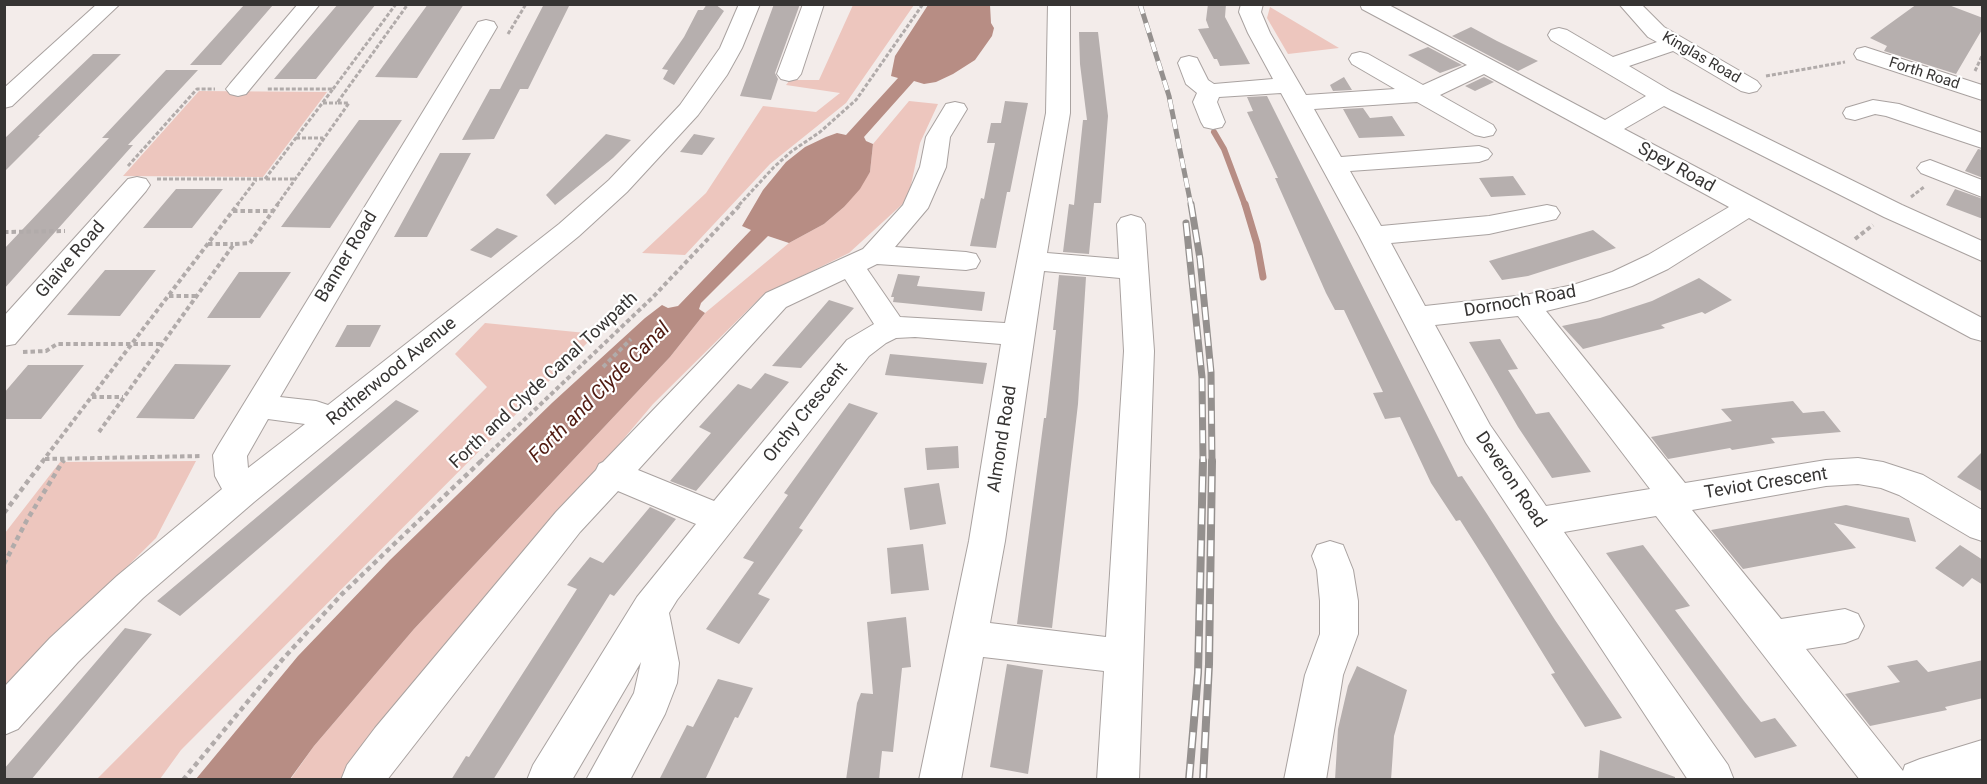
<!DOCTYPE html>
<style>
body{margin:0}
#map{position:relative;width:1987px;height:784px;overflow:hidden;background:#f3ecea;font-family:Roboto,sans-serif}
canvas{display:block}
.frame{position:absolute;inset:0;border:6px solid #363433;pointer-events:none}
</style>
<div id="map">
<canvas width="1987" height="784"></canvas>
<div class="frame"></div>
</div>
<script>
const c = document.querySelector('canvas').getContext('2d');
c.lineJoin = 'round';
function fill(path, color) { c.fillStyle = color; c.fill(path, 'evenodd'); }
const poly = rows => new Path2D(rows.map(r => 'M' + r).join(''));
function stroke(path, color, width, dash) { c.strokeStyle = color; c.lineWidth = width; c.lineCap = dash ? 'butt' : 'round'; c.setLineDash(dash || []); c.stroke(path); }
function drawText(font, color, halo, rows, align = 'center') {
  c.font = font + ' Roboto,sans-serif'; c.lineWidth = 4.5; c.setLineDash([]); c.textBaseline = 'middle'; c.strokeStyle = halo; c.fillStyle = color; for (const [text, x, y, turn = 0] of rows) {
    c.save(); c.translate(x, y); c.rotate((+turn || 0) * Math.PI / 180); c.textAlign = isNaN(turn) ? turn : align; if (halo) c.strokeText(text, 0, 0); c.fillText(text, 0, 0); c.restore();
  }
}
const green = poly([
 [853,5,914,5,846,103,770,164,685,255,642,253,706,193,763,106,816,112,840,93,786,85,790,80,819,80],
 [1270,7,1339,48,1288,54,1267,18],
 [199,91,327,92,263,177,123,176],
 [909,101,938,104,920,143,908,199,849,253,763,295,653,404,364,747,341,779,290,780,314,746,414,629,670,357,705,313,789,243,824,224,844,207,870,172,873,144],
 [485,323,596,334,181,750,160,779,97,779,487,387,455,354],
 [196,461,156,538,5,688,5,533,60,462]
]);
const water = poly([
 [928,5,990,5,991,23,994,28,992,36,975,60,953,74,936,82,924,84,914,81,864,137,866,141,873,144,870,172,860,189,844,207,824,224,789,243,768,236,701,303,699,309,705,313,670,357,414,629,314,746,290,779,196,779,298,656,390,560,553,402,645,318,662,305,668,308,678,306,751,230,742,226,763,190,786,162,805,147,826,137,837,133,846,135,898,78,891,76,895,56]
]);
const streamFar1 = poly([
 [1214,132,1224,149,1245,205]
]);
const stream = poly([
 [1245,204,1257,244,1263,277]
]);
const building = poly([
 [338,4,376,4,316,79,274,79],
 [428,4,464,4,417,78,375,77],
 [544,4,570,4,528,89,520,89,494,139,462,140,490,89,520,89,500,89],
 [707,4,715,4,724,11,674,85,663,79,668,70,662,69,684,37,698,10,703,10],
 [774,4,800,4,775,73,778,79,771,100,740,96],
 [1208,4,1226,4,1225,17,1250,64,1220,66,1217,59,1214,59,1198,29,1209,28,1206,20],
 [1917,4,1946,4,1983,18,1983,28,1956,74,1884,51,1887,46,1870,38],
 [244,5,273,5,221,65,190,65],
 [1471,27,1497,41,1538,61,1518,71,1452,36],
 [1079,32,1098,32,1108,116,1101,203,1094,203,1089,254,1063,252,1069,204,1074,205,1083,120,1087,120,1080,64],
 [1428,47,1462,65,1440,73,1408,55],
 [93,54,121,54,38,136,40,136,4,172,4,139],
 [166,70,198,70,128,145,133,145,4,289,4,249,109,138,102,138],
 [1344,77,1352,90,1333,91,1330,85],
 [1484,77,1494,82,1475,91,1465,86],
 [1267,96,1458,477,1462,476,1487,514,1555,620,1622,718,1585,727,1551,674,1555,673,1486,561,1460,520,1456,521,1431,483,1400,417,1385,419,1373,393,1383,392,1344,310,1335,310,1326,293,1275,178,1278,178,1247,112,1253,111,1247,97],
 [1005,101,1028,103,1010,192,1007,192,996,248,970,246,981,198,984,199,995,143,987,143,991,123,1001,123],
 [1363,108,1370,118,1392,116,1405,136,1359,138,1343,109],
 [359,120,402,120,330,228,281,227],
 [606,134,631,140,613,158,555,205,546,195],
 [694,134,715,138,702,155,680,152],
 [1978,149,1983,150,1983,178,1965,171],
 [440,153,471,153,427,237,394,237],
 [1513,176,1526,195,1491,197,1479,178],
 [176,189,223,189,192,228,143,228],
 [1955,189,1983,199,1983,219,1946,205],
 [497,228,518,236,491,258,470,250],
 [1593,230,1616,248,1528,276,1502,280,1489,261],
 [105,270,156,270,120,316,67,315],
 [239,272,291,272,260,318,207,318],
 [898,274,920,276,917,286,985,292,982,311,893,302,894,297,891,297],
 [1059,275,1086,277,1078,404,1052,628,1017,624,1044,418,1046,418,1056,330,1053,330],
 [1699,278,1732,300,1705,314,1702,312,1661,325,1665,328,1583,349,1562,326,1600,318,1652,301],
 [829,300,854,308,801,368,772,366],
 [347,325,381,325,370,347,335,347],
 [1500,339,1518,369,1508,370,1536,414,1549,412,1591,472,1552,478,1518,427,1469,342],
 [890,354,987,363,983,384,885,375],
 [175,364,231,365,194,419,136,418],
 [28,365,84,365,41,419,4,419,4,393],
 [765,373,789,382,696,491,670,481,711,433,699,427,738,384,751,389],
 [396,400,419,411,180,616,157,601],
 [1793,401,1803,413,1824,411,1841,432,1771,438,1775,443,1732,450,1730,448,1668,459,1651,437,1732,421,1721,409],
 [849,403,878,413,799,528,803,530,758,594,770,599,739,644,706,629,754,562,743,558,788,495,784,493],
 [958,446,959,468,927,470,925,448],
 [1983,451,1983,492,1957,477],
 [939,483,946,524,910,530,904,488],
 [1846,505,1909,518,1916,542,1834,523,1856,548,1743,569,1711,530],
 [650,507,676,519,614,596,610,594,493,780,451,780,466,756,469,757,577,589,567,585,590,557,603,563],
 [923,544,929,590,891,594,887,548],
 [1643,545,1690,606,1675,610,1744,701,1761,722,1775,718,1797,746,1755,758,1606,553],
 [1960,545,1983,560,1983,585,1972,578,1963,587,1935,568],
 [906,617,911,667,902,668,893,752,882,751,879,780,846,780,857,703,861,693,873,694,867,622],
 [125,628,152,634,31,780,4,780,4,769],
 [1917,660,1928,672,1983,660,1983,698,1945,707,1947,710,1870,726,1845,694,1900,682,1887,666],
 [1007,664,1043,670,1028,774,990,767],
 [1357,666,1407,690,1394,736,1391,780,1335,780,1338,729,1348,686],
 [718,679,753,688,738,718,735,717,705,780,659,780,687,725,693,727],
 [1600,750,1675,777,1675,780,1598,780]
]);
const pathFar2 = poly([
 [508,34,526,4],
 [1975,71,1982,56],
 [1766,76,1845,62],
 [333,89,396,4],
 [323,103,337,103],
 [296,138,323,138],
 [128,166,197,89,215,89],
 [157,179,265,179,333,89,267,89],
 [266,179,295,179],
 [1911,197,1924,187],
 [237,205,256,180],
 [277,205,349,103,337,103,408,4],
 [739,205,774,167,792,151,820,132,856,100,923,4]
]);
const pathFar1 = poly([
 [233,211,272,211],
 [4,232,65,231],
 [1855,239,1873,225],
 [208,244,233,244],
 [169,296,196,296],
 [23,352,46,351,57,344,161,344],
 [603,367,631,339],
 [92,397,123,397],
 [99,432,234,244,250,243,278,204],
 [45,459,202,456],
 [42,462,238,204],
 [63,462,64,460],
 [480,462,653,297,741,204]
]);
const path = poly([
 [4,513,43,461],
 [4,564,27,520,63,461],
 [183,780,282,660,342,594,481,461]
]);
const minor = poly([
 [97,4,120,4,12,106,4,108,4,88,97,4],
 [298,4,320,4,246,94,238,96,230,94,226,89,230,84,298,4],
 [739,4,760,4,742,48,727,75,698,115,627,192,579,236,254,502,143,598,78,662,18,729,4,735,4,687,50,638,117,576,222,489,215,476,213,455,218,446,478,22,486,20,494,22,497,27,280,397,316,401,328,405,559,224,609,180,680,105,720,48,739,4],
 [268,419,305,424,248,468,247,456,268,419],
 [803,4,824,4,801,74,797,79,789,81,781,79,777,74,803,4],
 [1048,4,1070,4,1070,113,1047,253,1119,259,1117,224,1121,218,1131,215,1141,218,1145,224,1154,351,1139,780,1097,780,1104,671,983,657,961,780,919,780,969,541,1001,344,915,337,896,338,886,343,869,356,677,600,669,613,679,663,677,683,665,714,630,780,586,780,634,693,641,662,572,780,527,780,533,765,637,597,696,524,618,491,580,532,387,780,341,780,347,765,375,728,556,512,596,470,599,464,603,462,766,293,863,249,903,205,920,167,926,137,946,104,955,102,964,104,967,109,950,137,946,167,928,208,895,247,966,252,976,254,980,261,976,268,966,270,877,264,867,269,900,317,1005,323,1046,113,1048,4],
 [1044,271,1120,278,1124,351,1106,637,990,623,1005,541,1044,271],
 [845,279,874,324,847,340,714,501,638,470,786,307,845,279],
 [1241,4,1263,4,1261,12,1270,33,1306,95,1395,89,1352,64,1349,59,1352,54,1360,52,1368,54,1423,85,1467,65,1362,9,1360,4,1387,4,1605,120,1646,96,1551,40,1548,35,1551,30,1559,28,1567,30,1613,57,1657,42,1648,37,1619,4,1641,4,1664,27,1757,81,1761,86,1757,91,1749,93,1741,91,1673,51,1629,66,1671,91,1902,205,1982,241,1982,261,1884,217,1664,106,1624,129,1982,318,1982,341,1971,338,1749,218,1668,269,1632,286,1587,301,1546,311,1685,483,1826,460,1858,458,1883,462,1923,475,1982,510,1982,541,1970,537,1899,495,1881,488,1858,484,1826,486,1692,510,1781,619,1845,609,1858,614,1864,626,1858,638,1845,643,1806,649,1903,771,1905,765,1920,759,1982,740,1982,780,1860,780,1656,516,1564,532,1728,765,1734,780,1688,780,1466,443,1359,236,1281,93,1219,97,1217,102,1225,122,1222,127,1213,129,1204,127,1201,122,1193,102,1197,93,1186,84,1178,63,1181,58,1189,56,1197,58,1208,80,1214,84,1273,79,1248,33,1239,12,1241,4],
 [1484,74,1596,135,1729,207,1648,255,1612,272,1573,285,1525,295,1425,306,1391,243,1489,234,1556,219,1560,213,1556,207,1547,205,1489,216,1381,226,1350,171,1479,162,1488,159,1492,154,1488,149,1479,146,1341,157,1314,109,1417,102,1475,135,1484,137,1493,135,1496,130,1493,125,1440,95,1484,74],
 [1518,316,1650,489,1546,506,1490,425,1435,325,1518,316],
 [1865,47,1982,85,1982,100,1857,59,1854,54,1857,49,1865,47],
 [1873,100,1899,104,1982,133,1982,148,1886,116,1875,114,1855,120,1846,118,1843,113,1846,108,1873,100],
 [1930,160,1982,180,1982,197,1921,173,1917,168,1921,163,1930,160],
 [137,177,146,179,150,185,146,191,15,344,4,346,4,316,128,179,137,177],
 [1330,541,1343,545,1353,570,1358,601,1358,634,1343,675,1326,780,1284,780,1305,675,1320,634,1320,601,1317,570,1312,556,1317,545,1330,541]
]);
const railFar2 = poly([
 [1140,4,1169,96,1191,205]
]);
const railFar1 = poly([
 [1191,204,1200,259,1211,372,1212,462],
 [1186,223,1202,377,1203,462]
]);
const rail = poly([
 [1189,780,1198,673,1203,461],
 [1203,780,1209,664,1212,461]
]);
const farStreetnames = [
 ["Kinglas Road",1701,58,30],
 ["Forth Road",1924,74,18]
];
const streetNames = [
 ["Spey Road",1676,168,29],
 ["Banner Road",347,257,-59],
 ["Glaive Road",71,260,-49],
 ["Dornoch Road",1520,302,-10],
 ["Rotherwood Avenue",392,372,-39],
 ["Forth and Clyde Canal Towpath",544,381,-43],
 ["Orchy Crescent",806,413,-51],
 ["Almond Road",1003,439,-81],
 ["Deveron Road",1510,480,56],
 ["Teviot Crescent",1766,484,-9]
];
const waterNames = [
 ["Forth and Clyde Canal",600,393,-45]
];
fill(green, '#edc6be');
fill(water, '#b78d84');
stroke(streamFar1, '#b78d84', 6);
stroke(stream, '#b78d84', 7);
fill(building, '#b6afae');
stroke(minor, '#a9a2a0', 2);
stroke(pathFar2, '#b1abaa', 3, [4, 2]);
stroke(pathFar1, '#b1abaa', 4, [4.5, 3]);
stroke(path, '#b1abaa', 4.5, [5, 4]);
fill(minor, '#fff');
stroke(railFar2, '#94908e', 5);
stroke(railFar1, '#94908e', 7);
stroke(rail, '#94908e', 8);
stroke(railFar2, '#fff', 4, [10]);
stroke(railFar1, '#fff', 4.5, [13]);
stroke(rail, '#fff', 5, [16]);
drawText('15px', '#363433', '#fff', farStreetnames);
drawText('18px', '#363433', '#fff', streetNames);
drawText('italic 20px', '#4f190f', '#fff', waterNames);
</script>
